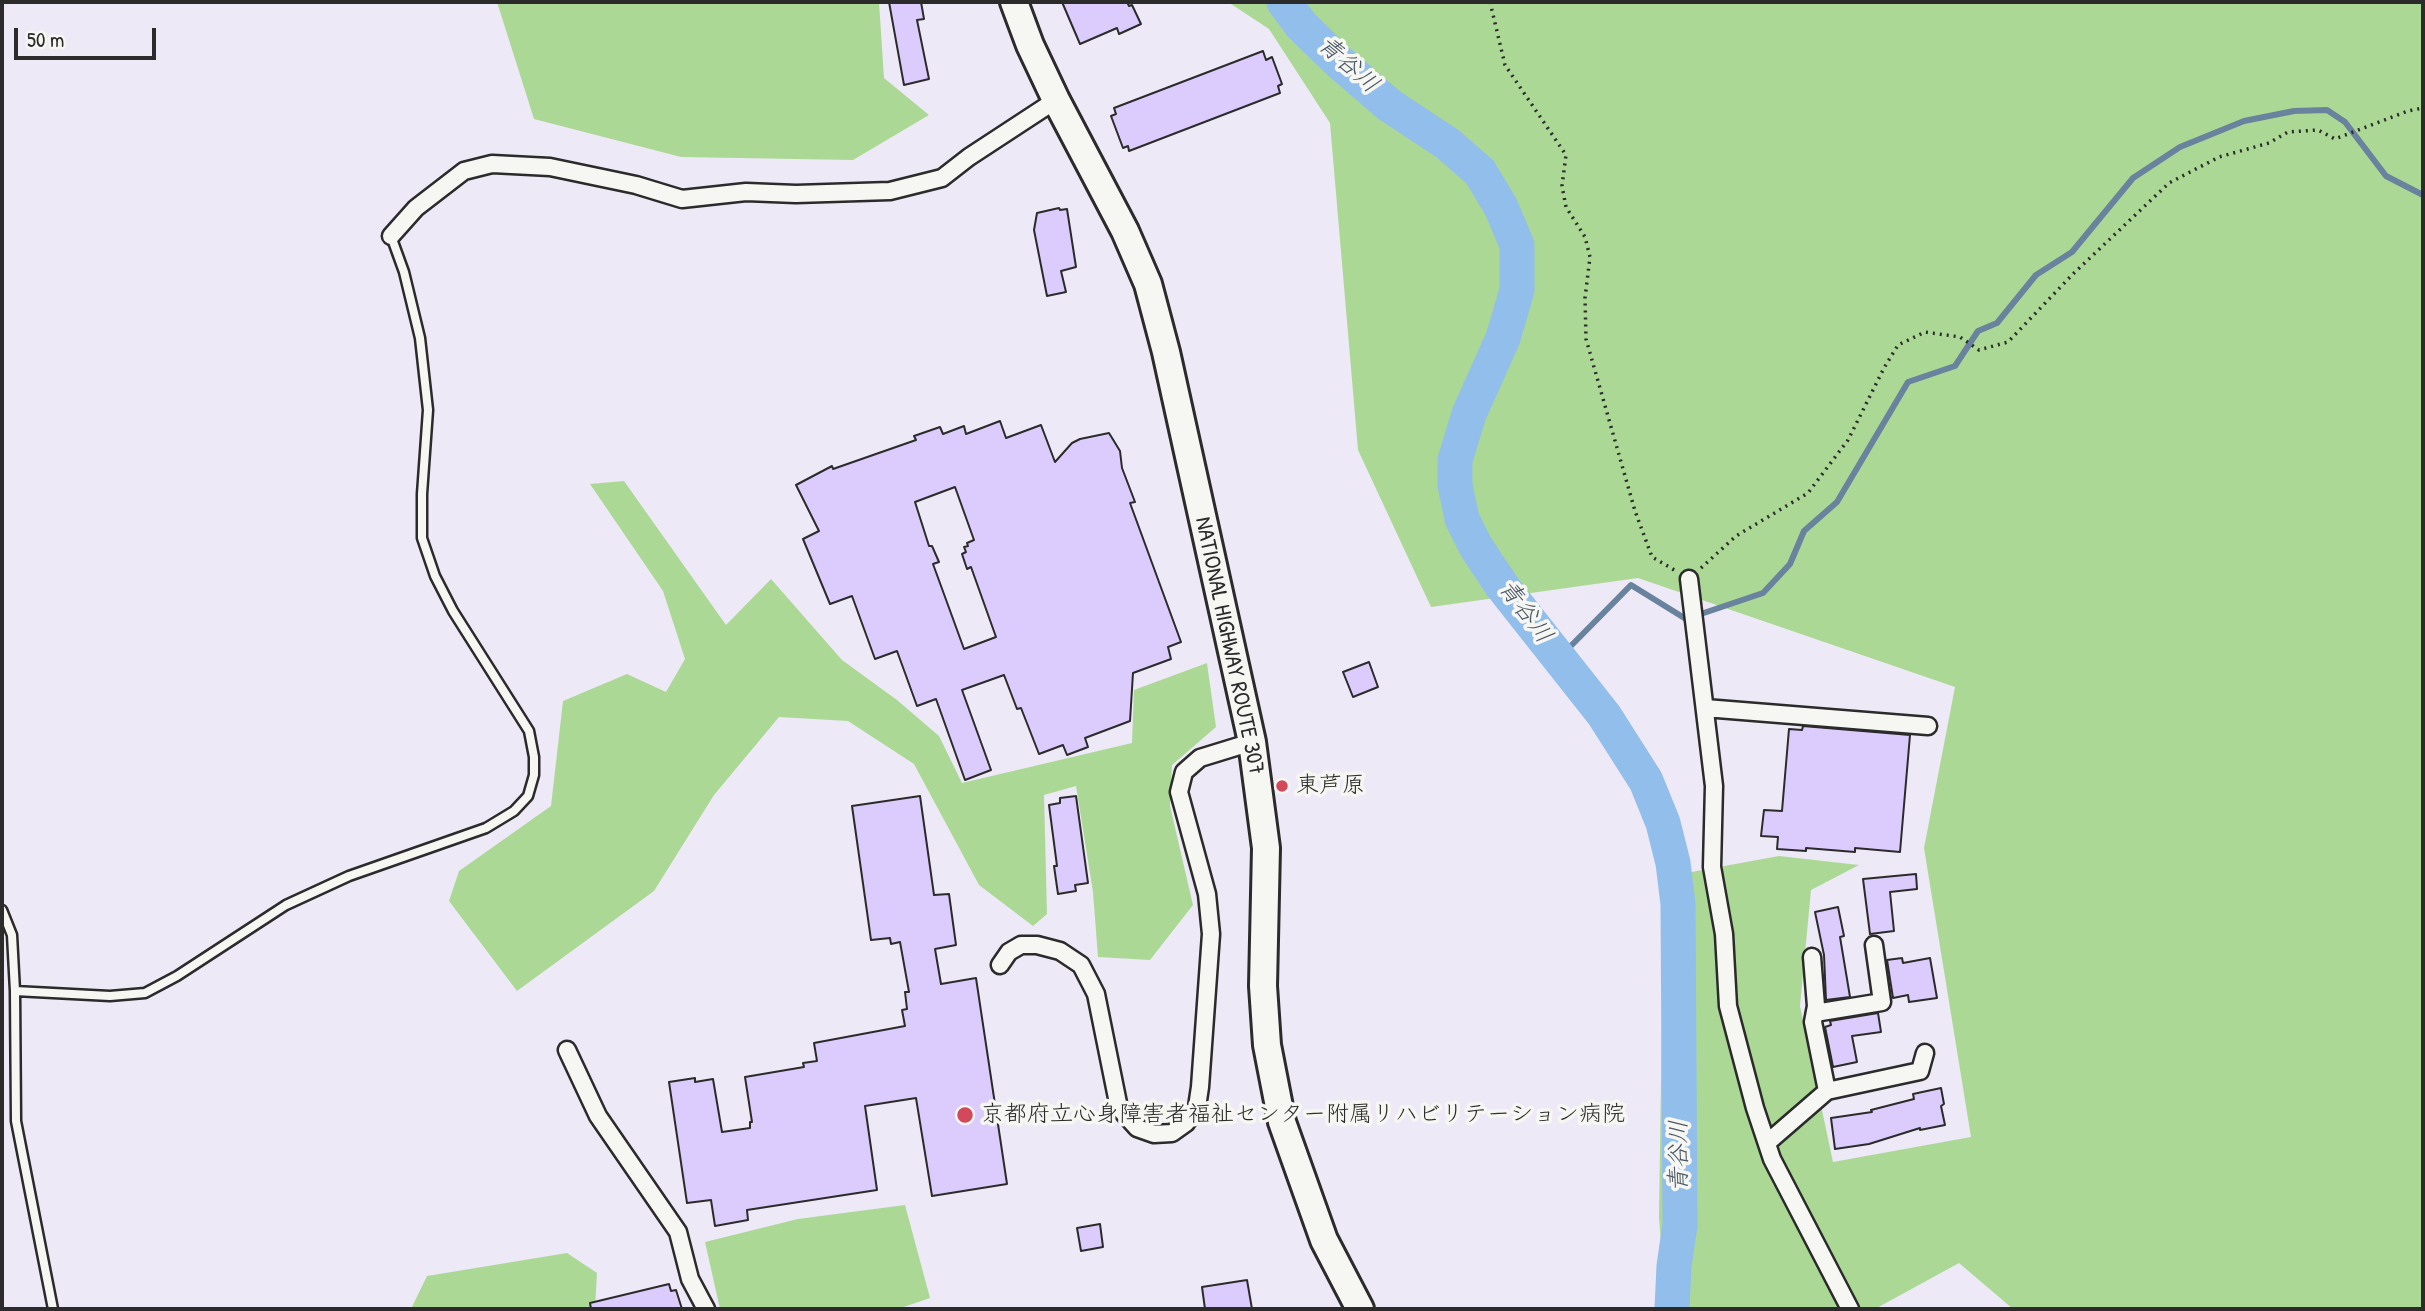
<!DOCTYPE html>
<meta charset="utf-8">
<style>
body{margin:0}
#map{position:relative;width:2425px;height:1311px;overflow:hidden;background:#eee9f6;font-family:"Patrick Hand",sans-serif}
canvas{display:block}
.frame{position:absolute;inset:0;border:4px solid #2b2b2b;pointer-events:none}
.scale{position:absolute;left:14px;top:28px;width:142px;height:32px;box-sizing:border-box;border:4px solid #2b2b2b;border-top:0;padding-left:9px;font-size:21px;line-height:24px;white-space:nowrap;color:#2b2b2b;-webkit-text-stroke:5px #f6f6f2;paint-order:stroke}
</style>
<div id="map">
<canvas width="2425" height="1311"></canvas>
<div class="frame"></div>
<div class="scale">50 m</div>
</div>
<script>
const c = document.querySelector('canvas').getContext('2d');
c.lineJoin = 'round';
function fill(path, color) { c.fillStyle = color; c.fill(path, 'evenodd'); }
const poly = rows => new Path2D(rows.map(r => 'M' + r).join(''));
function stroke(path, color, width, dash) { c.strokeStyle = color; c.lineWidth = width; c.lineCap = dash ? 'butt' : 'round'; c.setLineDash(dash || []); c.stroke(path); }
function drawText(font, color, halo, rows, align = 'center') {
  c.font = font + ' "Patrick Hand","Klee One",sans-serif'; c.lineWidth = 7; c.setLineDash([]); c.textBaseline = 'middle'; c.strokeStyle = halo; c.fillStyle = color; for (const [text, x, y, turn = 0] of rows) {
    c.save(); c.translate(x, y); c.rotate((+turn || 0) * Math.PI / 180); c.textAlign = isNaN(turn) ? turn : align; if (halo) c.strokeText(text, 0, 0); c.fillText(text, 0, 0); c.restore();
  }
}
const green = poly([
 [497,2,879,2,884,78,929,115,853,160,681,157,534,119],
 [1228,2,2423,2,2423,1309,2013,1309,1959,1263,1875,1309,1666,1309,1659,1217,1664,877,1779,856,1859,865,1811,890,1800,1006,1833,1162,1971,1137,1924,848,1955,687,1638,578,1431,607,1358,450,1330,123,1269,29],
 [624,481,726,625,771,579,842,660,897,700,939,736,962,783,1132,743,1134,690,1207,663,1216,727,1172,765,1170,806,1193,905,1150,960,1098,957,1093,892,1076,786,1044,795,1047,914,1033,926,979,885,914,764,848,721,779,717,714,795,654,891,517,991,449,901,459,871,551,806,563,701,627,674,666,692,685,659,663,591,590,484],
 [905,1205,930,1298,898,1309,720,1309,705,1242,798,1219],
 [567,1253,597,1273,595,1309,411,1309,427,1276]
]);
const stream = poly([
 [1559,658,1631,585,1686,619,1763,593,1790,564,1804,531,1837,502,1908,382,1955,366,1978,331,1997,323,2036,275,2072,252,2133,178,2180,147,2244,121,2294,111,2327,110,2345,122,2386,176,2423,195]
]);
const river = poly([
 [1284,2,1301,25,1338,61,1389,105,1448,144,1480,172,1501,207,1517,245,1517,290,1503,338,1469,414,1455,460,1455,485,1462,519,1476,547,1502,586,1604,715,1646,781,1663,823,1673,863,1678,904,1680,1225,1674,1266,1672,1309]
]);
const building = poly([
 [889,2,921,2,924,19,917,20,929,79,904,85,889,2],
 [1062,2,1127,2,1129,6,1132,5,1141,24,1119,34,1117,28,1080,44,1062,2],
 [1263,51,1266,60,1272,57,1282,84,1278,86,1280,93,1129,151,1128,146,1123,148,1111,116,1116,114,1114,108,1263,51],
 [1059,208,1060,210,1067,209,1076,267,1061,271,1066,292,1047,296,1034,230,1037,213,1059,208],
 [1000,421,1006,438,1041,425,1055,462,1072,443,1080,439,1109,433,1120,451,1122,468,1135,502,1130,503,1181,642,1168,647,1171,659,1133,673,1130,721,1085,738,1088,747,1067,755,1063,745,1039,754,1021,708,1017,709,1004,675,962,690,991,770,965,780,936,699,917,706,897,651,875,659,852,596,830,604,803,539,819,531,796,485,832,466,833,469,916,440,914,436,940,427,943,434,964,426,966,434,1000,421],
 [955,487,974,540,967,543,968,546,964,547,966,552,962,554,967,569,971,567,996,637,964,649,933,564,939,562,932,546,929,546,915,502,955,487],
 [1369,662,1378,687,1353,697,1343,672,1369,662],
 [1803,726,1910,735,1900,852,1855,848,1855,852,1806,848,1806,851,1777,849,1778,837,1761,836,1764,810,1782,811,1789,729,1802,730,1803,726],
 [920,796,934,895,949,894,956,945,935,949,941,984,976,978,1007,1184,932,1196,916,1098,865,1106,877,1190,747,1210,748,1220,715,1226,711,1200,687,1203,669,1082,695,1078,695,1082,713,1079,722,1132,750,1128,750,1122,752,1122,745,1077,804,1067,803,1063,817,1061,814,1043,905,1026,902,1010,907,1009,905,992,909,992,900,942,891,944,890,938,871,940,852,806,920,796],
 [1076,796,1088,883,1075,885,1076,891,1058,894,1054,866,1057,866,1049,805,1060,803,1060,798,1076,796],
 [1916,874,1917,889,1890,892,1894,931,1870,934,1863,879,1916,874],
 [1838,907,1844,936,1840,937,1850,997,1826,1000,1824,955,1815,912,1838,907],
 [1902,958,1903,963,1930,958,1937,998,1909,1002,1908,995,1893,998,1887,960,1902,958],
 [1878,1013,1881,1032,1852,1036,1857,1062,1833,1067,1825,1027,1831,1025,1830,1021,1878,1013],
 [1941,1088,1944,1104,1941,1106,1945,1125,1920,1130,1920,1128,1869,1144,1835,1149,1831,1118,1872,1112,1871,1110,1914,1099,1913,1094,1941,1088],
 [1100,1224,1103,1247,1081,1251,1077,1228,1100,1224],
 [1247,1280,1252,1309,1205,1309,1202,1287,1247,1280],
 [669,1284,671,1291,676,1290,682,1309,591,1309,590,1303,669,1284]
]);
const path = poly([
 [1490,2,1505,65,1566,155,1562,186,1566,207,1585,237,1590,257,1585,298,1586,339,1635,511,1652,557,1676,571],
 [1701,568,1736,536,1808,493,1848,440,1884,368,1898,345,1925,332,1960,337,1979,350,2008,342,2072,275,2169,183,2219,157,2269,143,2288,132,2318,130,2335,139,2408,111,2423,108]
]);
const service = poly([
 [2,910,12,935,15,991,16,1121,53,1309],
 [15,991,110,996,145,993,177,976,286,905,349,876,486,828,514,811,528,796,534,775,534,757,529,731,453,611,435,576,422,538,422,494,428,410,420,338,404,272,391,236]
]);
const minor = poly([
 [391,236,416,208,464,171,492,164,550,167,636,185,682,199,746,192,796,194,890,191,942,178,969,157,1056,100],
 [1689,579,1714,786,1712,867,1724,934,1728,1006,1755,1108,1772,1159,1850,1309],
 [1705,708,1928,726],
 [1812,957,1816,1006,1813,1022,1827,1091],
 [1000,965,1009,952,1021,945,1037,945,1060,951,1081,965,1096,994,1119,1108,1137,1128,1154,1134,1172,1133,1186,1123,1197,1107,1200,1087,1211,934,1207,894,1179,792,1184,772,1200,758,1252,742],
 [1815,1013,1882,1002,1874,945],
 [567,1050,598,1116,678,1232,690,1279,706,1309],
 [1767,1143,1827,1091,1920,1071,1925,1053]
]);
const trunk = poly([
 [1014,2,1030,45,1056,100,1125,231,1148,284,1166,352,1252,742,1266,848,1263,986,1267,1045,1282,1122,1324,1240,1360,1309]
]);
const markers = [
 [1282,786,7,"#d1495b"],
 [965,1115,9,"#d1495b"]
];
const streetNames = [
 ["NATIONAL HIGHWAY ROUTE 307",1229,646,78]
];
const poiNames = [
 ["東芦原",1296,786],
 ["京都府立心身障害者福祉センター附属リハビリテーション病院",981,1115]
];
const waterNames = [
 ["青谷川",1348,65,42],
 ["青谷川",1525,612,53],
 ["青谷川",1680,1156,-90]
];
fill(green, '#acd896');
stroke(stream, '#69839e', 6);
stroke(river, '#92beeb', 35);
fill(building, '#dcccfe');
stroke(building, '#2b2b2b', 2);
stroke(service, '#2b2b2b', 13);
stroke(minor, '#2b2b2b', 21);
stroke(trunk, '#2b2b2b', 32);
stroke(path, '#2b2b2b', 3.5, [2, 5]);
stroke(service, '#f6f6f2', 8);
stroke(minor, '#f6f6f2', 16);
stroke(trunk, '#f6f6f2', 26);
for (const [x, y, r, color] of markers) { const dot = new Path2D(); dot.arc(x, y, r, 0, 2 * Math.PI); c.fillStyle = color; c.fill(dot); stroke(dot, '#f6f6f2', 2.5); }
drawText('23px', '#2b2b2b', '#f6f6f2', streetNames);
drawText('23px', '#2b2b2b', '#f6f6f2', poiNames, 'left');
drawText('italic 24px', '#4a5765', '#f6f6f2', waterNames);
</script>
